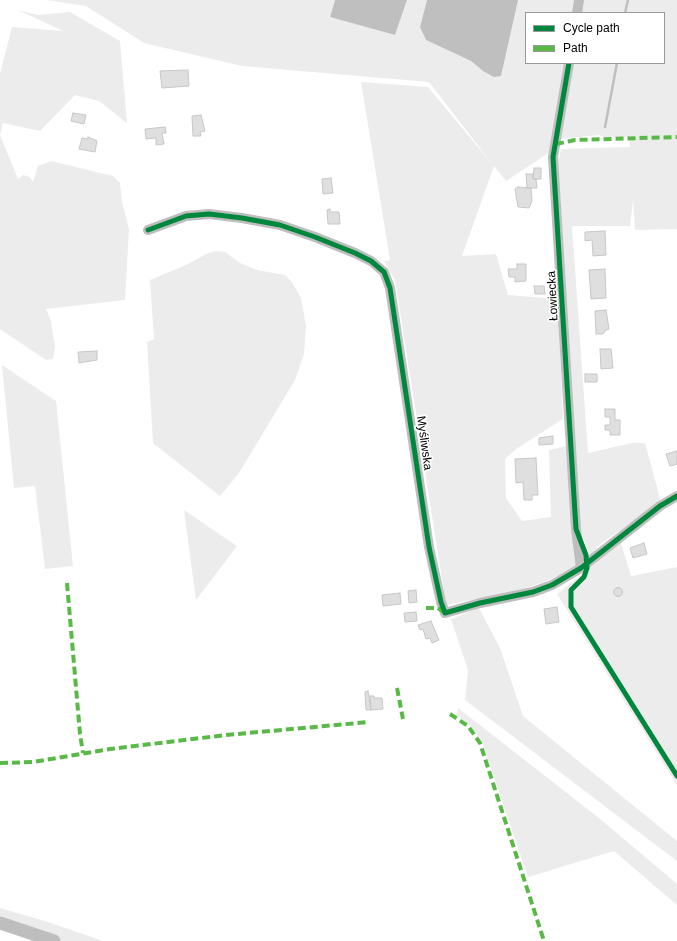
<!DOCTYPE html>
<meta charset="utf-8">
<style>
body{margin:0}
#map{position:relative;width:677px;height:941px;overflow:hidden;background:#fff;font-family:Arial,sans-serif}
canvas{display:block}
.legend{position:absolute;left:525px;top:12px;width:140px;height:52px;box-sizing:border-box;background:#fff;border:1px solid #999;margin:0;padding:5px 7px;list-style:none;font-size:12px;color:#000}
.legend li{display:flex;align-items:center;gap:8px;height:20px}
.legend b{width:20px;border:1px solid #999}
</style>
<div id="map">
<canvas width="677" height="941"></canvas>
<ul class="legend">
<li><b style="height:5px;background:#00873e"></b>Cycle path</li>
<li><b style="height:5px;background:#58b947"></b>Path</li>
</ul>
</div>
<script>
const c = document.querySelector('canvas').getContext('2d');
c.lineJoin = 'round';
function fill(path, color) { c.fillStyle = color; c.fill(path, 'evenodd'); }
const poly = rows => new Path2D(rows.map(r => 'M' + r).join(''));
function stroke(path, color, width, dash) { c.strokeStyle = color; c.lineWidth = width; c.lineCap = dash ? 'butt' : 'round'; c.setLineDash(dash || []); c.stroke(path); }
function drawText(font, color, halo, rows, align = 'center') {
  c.font = font + ' Arial,sans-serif'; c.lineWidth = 3.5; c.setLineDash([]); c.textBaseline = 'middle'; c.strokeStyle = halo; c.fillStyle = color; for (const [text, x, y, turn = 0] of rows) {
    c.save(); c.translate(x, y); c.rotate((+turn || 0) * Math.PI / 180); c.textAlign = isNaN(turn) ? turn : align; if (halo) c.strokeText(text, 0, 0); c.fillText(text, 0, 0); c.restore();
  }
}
const green = poly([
 [46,0,335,0,330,17,395,35,407,0,427,0,420,27,426,40,471,61,483,71,501,76,516,0,574,0,572,13,526,13,526,63,564,63,550,152,506,181,494,166,462,256,496,254,508,295,558,299,563,419,516,449,505,459,506,498,522,521,551,517,549,450,567,446,577,567,544,582,516,591,446,605,395,280,384,261,390,260,361,82,428,87,493,165,429,82,242,66,144,43,86,6],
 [582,0,677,0,677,229,635,230,633,199,630,226,572,226,588,453,632,443,645,443,661,502,600,544,590,556,580,528,558,163,561,149,630,147,629,137,603,137,599,135,560,139,572,63,664,63,664,13,580,13],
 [18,10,38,15,70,12,120,41,127,123,99,101,75,95,40,131,3,123,0,135,18,179,23,175,30,177,33,182,38,166,51,161,113,176,120,183,122,202,129,229,125,300,46,309,51,321,55,347,53,359,46,360,0,329,0,74,12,27,63,31],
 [216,251,225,252,240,263,257,270,285,275,292,282,301,298,306,326,304,354,295,380,239,473,220,496,153,443,147,342,154,339,150,280,188,264,206,254],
 [2,365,56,401,73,566,45,569,35,486,14,488],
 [184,510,237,546,196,600],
 [621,543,631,576,677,567,677,785,557,594],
 [479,608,500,648,523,716,677,841,677,861,465,700,468,670,451,619],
 [458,708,599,818,677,884,677,905,614,851,528,877,482,742,471,726,457,715],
 [0,908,48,922,103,941,63,941,0,918]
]);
const water = poly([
 [335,0,407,0,395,35,330,17],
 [427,0,518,0,501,76,494,77,483,71,471,61,426,40,420,27]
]);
const stream = poly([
 [625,13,628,0],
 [605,127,617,63]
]);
const building = poly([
 [188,70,189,86,162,88,160,71,188,70],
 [73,113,86,115,84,124,71,121,73,113],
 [201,115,205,131,200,132,201,136,193,136,192,116,201,115],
 [165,127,166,133,162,133,164,144,156,145,156,138,146,139,145,129,165,127],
 [88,137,97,141,95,152,79,149,82,138,88,139,88,137],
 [534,168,541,168,541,179,533,179,534,168],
 [526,174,533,174,533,179,536,179,537,188,527,188,526,174],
 [331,178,333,193,323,194,322,179,331,178],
 [518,187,531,188,532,201,529,208,518,207,515,189,518,187],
 [330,209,330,212,339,212,340,224,328,224,327,210,330,209],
 [605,231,606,255,593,256,592,240,585,241,585,232,605,231],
 [517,264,526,264,526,281,515,282,515,277,509,277,508,269,517,269,517,264],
 [605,269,606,298,591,299,589,270,605,269],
 [534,286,544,286,545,294,535,294,534,286],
 [606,310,609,329,606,330,603,334,596,334,595,311,606,310],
 [600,349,611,349,613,368,601,369,600,349],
 [97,351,97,360,79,363,78,352,97,351],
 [585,374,597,374,597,382,585,382,585,374],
 [605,409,615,409,615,420,620,420,620,435,610,435,610,430,605,430,605,425,610,425,610,417,605,417,605,409],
 [553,436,553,444,539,445,539,438,553,436],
 [677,451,677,464,670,466,666,454,677,451],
 [536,458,538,495,532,495,532,500,524,500,523,482,516,483,515,459,536,458],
 [644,543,647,554,633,558,630,548,644,543],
 '613.5 592a4.5 4.5 0 1 1 9 0a4.5 4.5 0 1 1-9 0Z',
 [416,590,417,602,409,603,408,591,416,590],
 [400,593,401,604,383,606,382,595,400,593],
 [557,607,559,622,546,624,544,609,557,607],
 [416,612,417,621,405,622,404,613,416,612],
 [431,621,439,640,432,643,430,638,426,639,423,629,420,630,418,625,431,621],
 [368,691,371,710,366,710,365,692,368,691],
 [370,696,374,696,374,698,382,698,383,709,371,710,370,696]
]);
const minor = poly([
 [577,13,579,0],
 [569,63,553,157,576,529,581,568],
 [148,230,186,216,209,214,242,218,280,225,315,237,355,253,371,261,384,272,390,288,429,547,441,602,445,613,480,603,533,592,552,585,581,568,660,506,677,496]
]);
const major = poly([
 [0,923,54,941]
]);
const quiet = poly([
 [556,144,575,140,677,137],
 [67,583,80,734,83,753],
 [426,608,438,608,445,613],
 [397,688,403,719],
 [450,714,468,726,480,743,544,941],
 [0,763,33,762,110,749,226,735,369,722]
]);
const cycleway = poly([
 [569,63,553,157,576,529,586,555,587,568,584,577,571,590,571,607,677,776],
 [148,230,186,216,209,214,242,218,280,225,315,237,355,253,371,261,384,272,390,288,429,547,441,602,445,613,480,603,533,592,552,585,581,568,660,506,677,496]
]);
const streetNames = [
 ["Łowiecka",553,296,-93],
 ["Myśliwska",424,443,82]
];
fill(green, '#ececec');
fill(water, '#bfbfbf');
stroke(stream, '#bfbfbf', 2.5);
fill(building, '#dfdfdf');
stroke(building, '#c7c7c7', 1);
stroke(minor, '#bebebe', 10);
stroke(major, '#bebebe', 13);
stroke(quiet, '#58b947', 4, [8, 4]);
stroke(cycleway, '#00873e', 5);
drawText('12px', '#000', '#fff', streetNames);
</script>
